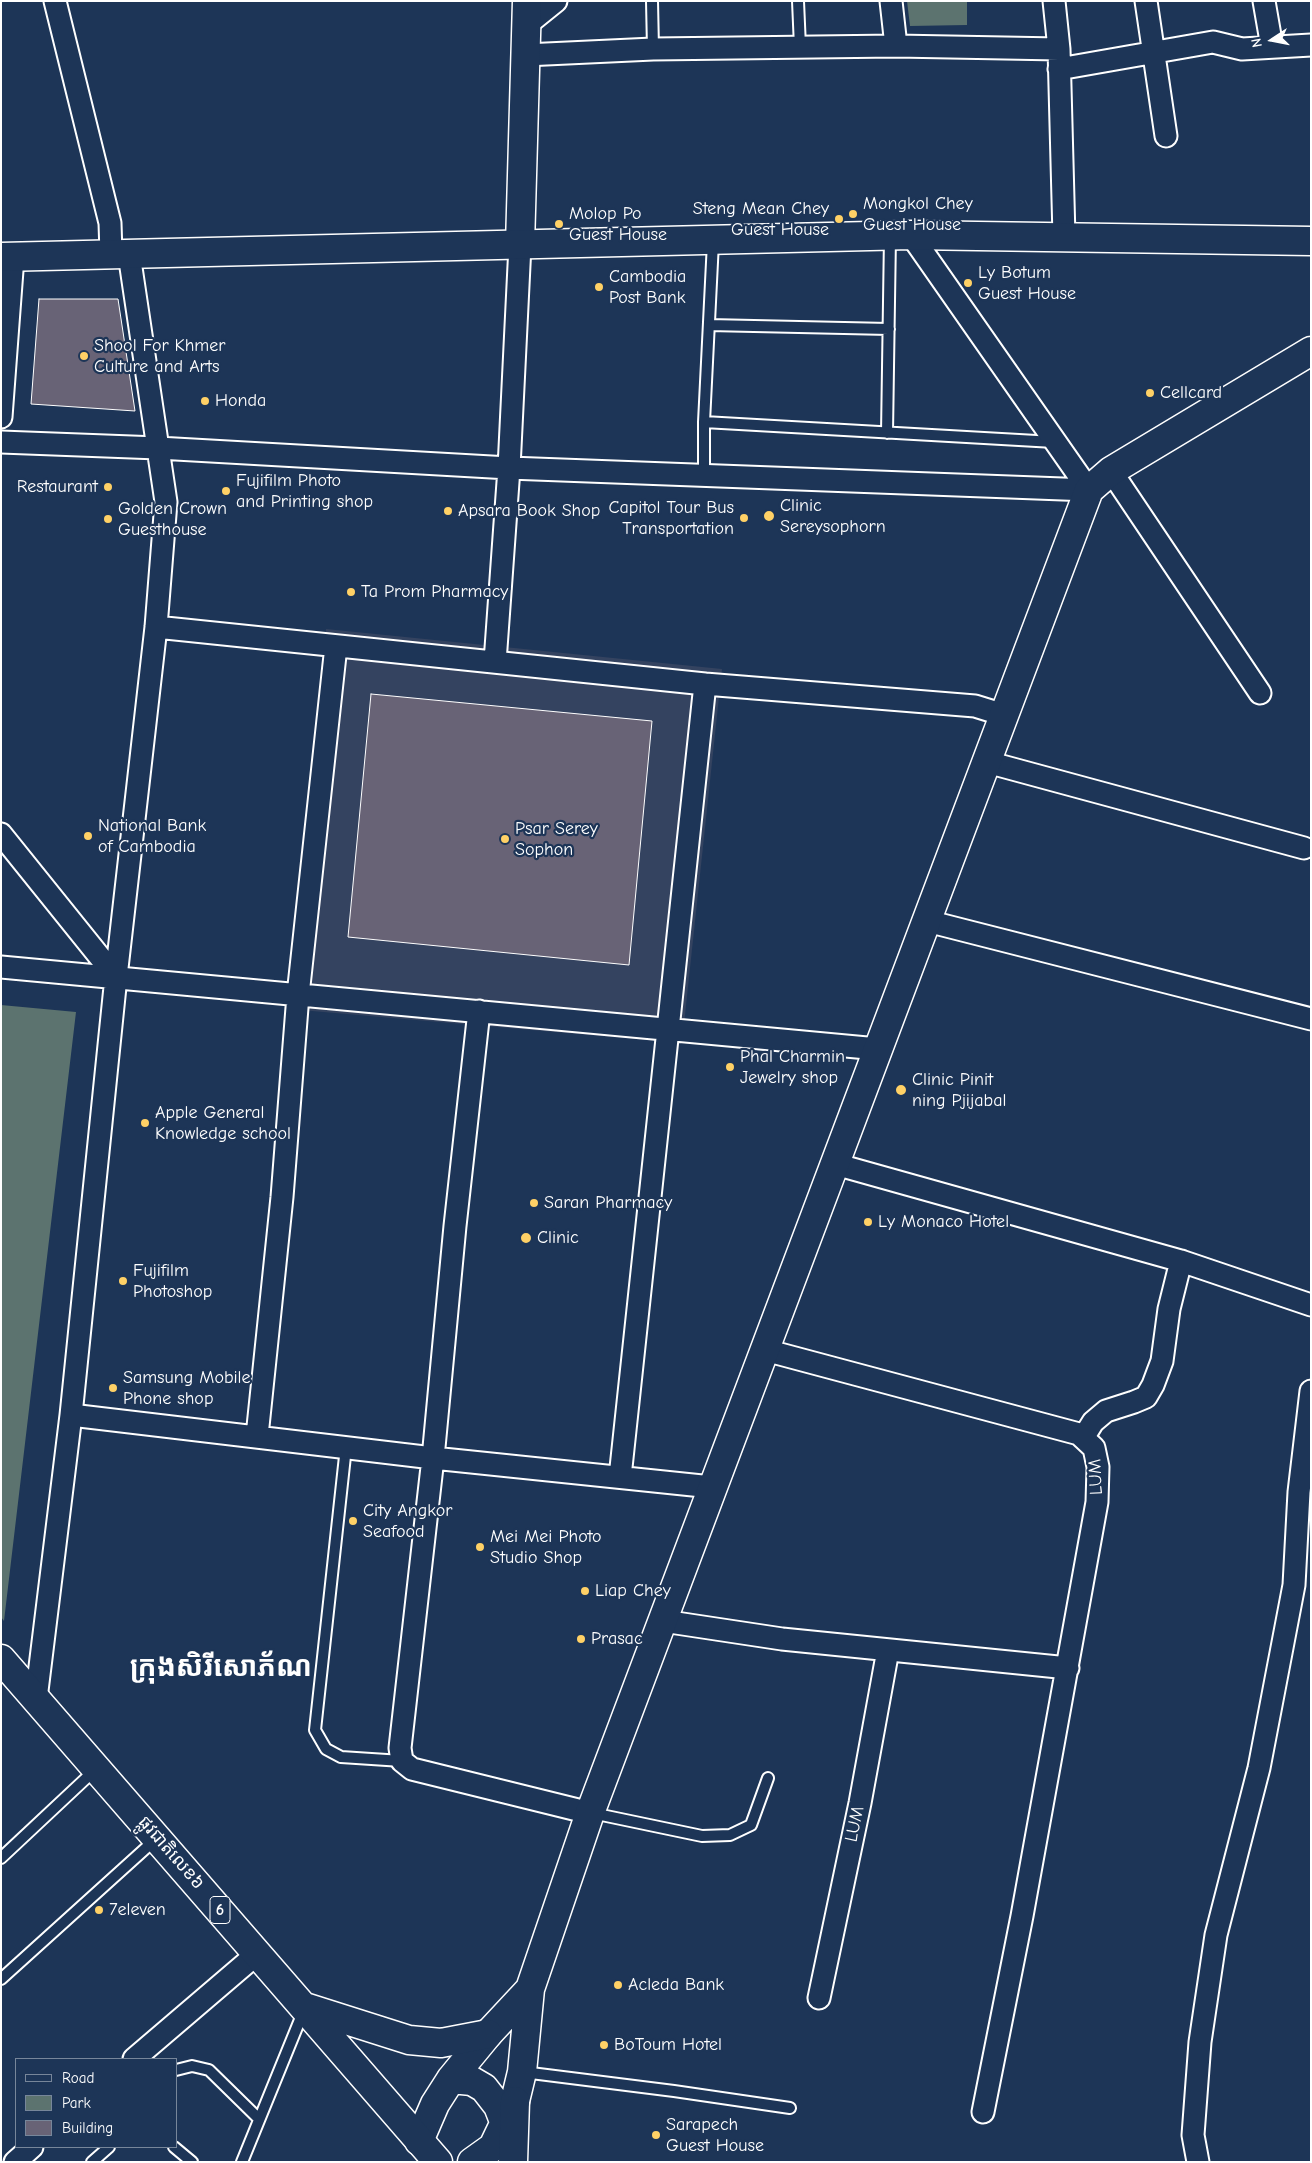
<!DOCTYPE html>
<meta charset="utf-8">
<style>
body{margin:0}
#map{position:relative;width:1312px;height:2163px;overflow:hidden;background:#1d3557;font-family:"Comic Neue",sans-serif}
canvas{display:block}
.frame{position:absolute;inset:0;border:2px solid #fff;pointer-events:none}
.legend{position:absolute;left:15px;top:2058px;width:162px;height:90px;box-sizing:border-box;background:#1d3557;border:1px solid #77869a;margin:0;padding:6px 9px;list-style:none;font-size:15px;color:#fff}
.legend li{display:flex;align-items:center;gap:10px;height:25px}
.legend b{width:25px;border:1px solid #77869a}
.north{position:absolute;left:1247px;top:15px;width:50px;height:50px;-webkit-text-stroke:4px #1d3557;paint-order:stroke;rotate:259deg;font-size:14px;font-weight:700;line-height:20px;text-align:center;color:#fff}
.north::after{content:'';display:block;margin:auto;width:18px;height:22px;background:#fff;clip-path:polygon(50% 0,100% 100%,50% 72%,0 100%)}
</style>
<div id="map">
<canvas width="1312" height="2163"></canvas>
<div class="frame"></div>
<ul class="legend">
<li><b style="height:6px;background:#1d3557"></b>Road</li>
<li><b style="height:14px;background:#5c736f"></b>Park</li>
<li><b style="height:14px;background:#686376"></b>Building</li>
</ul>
<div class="north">N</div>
</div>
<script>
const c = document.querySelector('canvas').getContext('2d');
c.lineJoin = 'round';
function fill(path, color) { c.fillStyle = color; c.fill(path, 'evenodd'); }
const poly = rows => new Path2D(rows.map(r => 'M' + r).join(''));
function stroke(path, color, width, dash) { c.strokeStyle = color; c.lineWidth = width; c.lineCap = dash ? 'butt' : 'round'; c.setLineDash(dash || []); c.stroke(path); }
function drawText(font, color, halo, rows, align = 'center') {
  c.font = font + ' "Comic Neue","Noto Sans Khmer",sans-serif'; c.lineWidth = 4.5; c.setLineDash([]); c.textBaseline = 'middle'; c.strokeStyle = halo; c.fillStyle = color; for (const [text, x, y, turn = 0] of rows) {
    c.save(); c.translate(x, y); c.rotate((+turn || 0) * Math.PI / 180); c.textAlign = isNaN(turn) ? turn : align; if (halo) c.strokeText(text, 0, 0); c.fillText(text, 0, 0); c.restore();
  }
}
const built = poly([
 [326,629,722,669,682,1043,289,1009]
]);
const green = poly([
 [907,1,967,1,967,25,910,26],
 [1,1005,76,1012,4,1621,1,1617]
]);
const building = poly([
 [39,299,118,299,135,411,31,404,39,299],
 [371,694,652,721,629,965,348,937,371,694]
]);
const lane = poly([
 [652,1,653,49],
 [798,1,800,47],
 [709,325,889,329],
 [704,422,1054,442],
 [887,433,890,236],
 [704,475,704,422,713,242],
 [346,1447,315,1730,326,1749,341,1757,402,1761],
 [592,1813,702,1836,730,1835,751,1825,768,1778],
 [1,1858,96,1769],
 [1,1979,156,1839],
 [176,2070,192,2066,209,2070,259,2119],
 [523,2072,674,2091,790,2108],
 [174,2147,192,2162],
 [92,2162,109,2147],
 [242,2162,304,2010]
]);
const street = poly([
 [55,1,110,223,111,254],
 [891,1,896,46],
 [1054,1,1059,49,1064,237],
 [1146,1,1166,136],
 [1264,1,1272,47],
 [525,26,556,1],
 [525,55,653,49,896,46,1059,49],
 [1059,69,1213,42,1242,49,1311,45],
 [911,235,1089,490],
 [1,417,13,257],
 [1,442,158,448,509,468,1089,490],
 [1111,471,1260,693],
 [156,627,705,684,975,706,1004,715],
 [495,662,509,468,520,245],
 [987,762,1304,848],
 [1,834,116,977],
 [927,921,1311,1019],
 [1,967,878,1049],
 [479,1011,455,1226,433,1458,400,1748,402,1761,412,1769,590,1813],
 [835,1164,1181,1261,1311,1305],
 [765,1350,1079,1434,1094,1448,1098,1467,1097,1502,1022,1916,983,2112],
 [71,1415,433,1458,712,1487],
 [257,1436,282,1197,298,995,336,646],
 [1083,1438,1093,1422,1106,1411,1134,1402,1146,1397,1153,1385,1162,1361,1169,1309,1181,1261],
 [620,1477,705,684],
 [663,1621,782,1639,1068,1668],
 [36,1699,71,1415,116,977,156,627,166,502,129,254],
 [819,1998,860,1803,888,1650],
 [134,2059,258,1953],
 [15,2162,32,2147],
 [1198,2162,1193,2135,1200,2042,1216,1935,1259,1768,1294,1585,1299,1492,1311,1391]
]);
const secondary = poly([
 [520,245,527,1],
 [451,2079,472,2081,484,2088,498,2106,505,2124],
 [419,2141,435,2104,451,2079,488,2034,530,1989],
 [472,2162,493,2147,515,2101,522,2072,530,1989,590,1813,1089,490,1111,471,1311,351]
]);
const primary = poly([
 [1,257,911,235,1311,241]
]);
const highway = poly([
 [1,1659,438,2162],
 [305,2007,409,2040,441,2043,488,2034],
 [513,2162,515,2101]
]);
const markers = [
 [853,214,5,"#ffd166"],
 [839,219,5,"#ffd166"],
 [559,224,5,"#ffd166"],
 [968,283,5,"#ffd166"],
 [599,287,5,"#ffd166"],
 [84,356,5,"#ffd166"],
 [1150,393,5,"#ffd166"],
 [205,401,5,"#ffd166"],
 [108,487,5,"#ffd166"],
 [226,491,5,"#ffd166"],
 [448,511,5,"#ffd166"],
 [769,516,6,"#ffd166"],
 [744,518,5,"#ffd166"],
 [108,519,5,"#ffd166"],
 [351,592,5,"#ffd166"],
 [88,836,5,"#ffd166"],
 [505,839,5,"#ffd166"],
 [730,1067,5,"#ffd166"],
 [901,1090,6,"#ffd166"],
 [145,1123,5,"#ffd166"],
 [534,1203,5,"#ffd166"],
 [868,1222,5,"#ffd166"],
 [526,1238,6,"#ffd166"],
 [123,1281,5,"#ffd166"],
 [113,1388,5,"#ffd166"],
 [353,1521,5,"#ffd166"],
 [480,1547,5,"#ffd166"],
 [585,1591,5,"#ffd166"],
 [581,1639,5,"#ffd166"],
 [99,1910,5,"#ffd166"],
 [618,1985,5,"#ffd166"],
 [604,2045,5,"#ffd166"],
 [656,2135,5,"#ffd166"]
];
const shields = [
 [220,1910,20]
];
const shieldNames = [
 ["6",220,1910]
];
const poiNames = [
 ["Mongkol Chey",863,204],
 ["Guest House",863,225],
 ["Steng Mean Chey",829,209,"right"],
 ["Guest House",829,230,"right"],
 ["Molop Po",569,214],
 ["Guest House",569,235],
 ["Ly Botum",978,273],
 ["Guest House",978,294],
 ["Cambodia",609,277],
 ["Post Bank",609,298],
 ["Shool For Khmer",94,346],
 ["Culture and Arts",94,367],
 ["Cellcard",1160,393],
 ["Honda",215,401],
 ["Fujifilm Photo",236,481],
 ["and Printing shop",236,502],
 ["Restaurant",98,487,"right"],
 ["Clinic",780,506],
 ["Sereysophorn",780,527],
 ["Capitol Tour Bus",734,508,"right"],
 ["Transportation",734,529,"right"],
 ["Golden Crown",118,509],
 ["Guesthouse",118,530],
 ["Apsara Book Shop",458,511],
 ["Ta Prom Pharmacy",361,592],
 ["National Bank",98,826],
 ["of Cambodia",98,847],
 ["Psar Serey",515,829],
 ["Sophon",515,850],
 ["Phal Charmin",740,1057],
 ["Jewelry shop",740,1078],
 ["Clinic Pinit",912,1080],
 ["ning Pjijabal",912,1101],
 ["Apple General",155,1113],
 ["Knowledge school",155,1134],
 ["Saran Pharmacy",544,1203],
 ["Ly Monaco Hotel",878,1222],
 ["Clinic",537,1238],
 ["Fujifilm",133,1271],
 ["Photoshop",133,1292],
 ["Samsung Mobile",123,1378],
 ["Phone shop",123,1399],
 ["City Angkor",363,1511],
 ["Seafood",363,1532],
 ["Mei Mei Photo",490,1537],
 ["Studio Shop",490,1558],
 ["Liap Chey",595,1591],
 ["Prasac",591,1639],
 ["7eleven",109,1910],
 ["Acleda Bank",628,1985],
 ["BoToum Hotel",614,2045],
 ["Sarapech",666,2125],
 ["Guest House",666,2146]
];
const streetNames = [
 ["LUM",1096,1477,-93],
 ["LUM",855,1824,-78],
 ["ផ្លូវជាតិលេខ៦",171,1853,49]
];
const townNames = [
 ["ក្រុងសិរីសោភ័ណ",221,1668]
];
fill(built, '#344360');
fill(green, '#5c736f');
fill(building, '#686376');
stroke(building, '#fff', 1);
stroke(lane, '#fff', 14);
stroke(street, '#fff', 25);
stroke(secondary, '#fff', 31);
stroke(primary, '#fff', 31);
stroke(highway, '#fff', 31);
stroke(lane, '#1d3557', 10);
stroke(street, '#1d3557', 21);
stroke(secondary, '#1d3557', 28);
stroke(primary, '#1d3557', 28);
stroke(highway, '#1d3557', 28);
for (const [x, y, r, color] of markers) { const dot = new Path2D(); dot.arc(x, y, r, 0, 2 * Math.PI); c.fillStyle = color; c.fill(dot); stroke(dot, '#1d3557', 2); }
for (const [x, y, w] of shields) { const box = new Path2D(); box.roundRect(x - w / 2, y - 13.5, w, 27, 4); c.fillStyle = '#1d3557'; c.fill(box); stroke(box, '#fff', 1); }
drawText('bold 16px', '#fff', null, shieldNames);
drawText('18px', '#fff', '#1d3557', poiNames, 'left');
drawText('18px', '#fff', '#1d3557', streetNames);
drawText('bold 28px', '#fff', '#1d3557', townNames);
</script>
